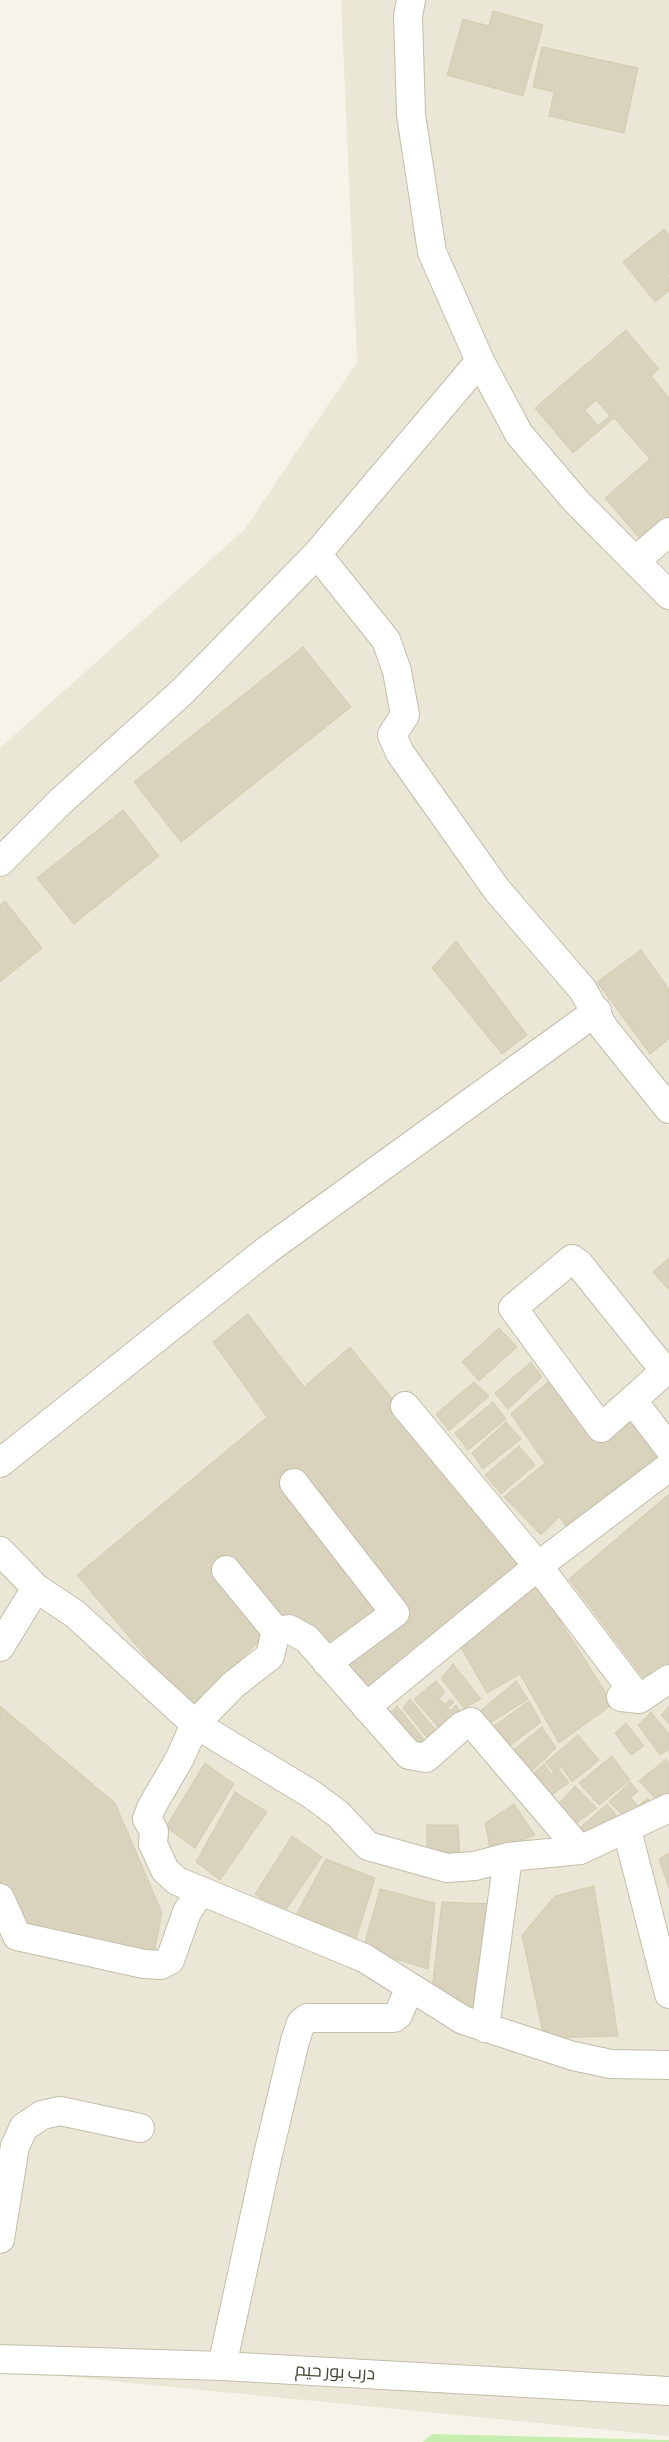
<!DOCTYPE html>
<meta charset="utf-8">
<style>
body{margin:0}
canvas{display:block;background:#f6f4e9}
</style>
<canvas width="669" height="2442"></canvas>
<script>
const c = document.querySelector('canvas').getContext('2d');
c.lineJoin = 'round';
function fill(path, color) { c.fillStyle = color; c.fill(path, 'evenodd'); }
const poly = rows => new Path2D(rows.map(r => 'M' + r).join(''));
function stroke(path, color, width, dash) { c.strokeStyle = color; c.lineWidth = width; c.lineCap = dash ? 'butt' : 'round'; c.setLineDash(dash || []); c.stroke(path); }
function drawText(font, color, halo, rows, align = 'center') {
  c.font = font + ' "Alegreya Sans",Cairo,sans-serif'; c.lineWidth = 4.5; c.setLineDash([]); c.textBaseline = 'middle'; c.strokeStyle = halo; c.fillStyle = color; for (const [text, x, y, turn = 0] of rows) {
    c.save(); c.translate(x, y); c.rotate((+turn || 0) * Math.PI / 180); c.textAlign = isNaN(turn) ? turn : align; if (halo) c.strokeText(text, 0, 0); c.fillText(text, 0, 0); c.restore();
  }
}
const residential = poly([
 [341,0,669,0,669,2436,0,2370,0,748,244,530,357,362]
]);
const green = poly([
 [432,2434,669,2440,669,2442,423,2442]
]);
const building = poly([
 [493,11,543,25,523,96,447,75,463,19,489,26,493,11],
 [542,47,638,68,624,133,549,116,554,92,533,87,542,47],
 [664,229,669,236,669,274,667,276,669,278,669,291,655,302,623,262,664,229],
 [626,330,659,369,651,376,669,398,669,527,647,547,605,498,650,459,614,418,573,453,535,408,626,330],
 [596,400,610,416,598,426,585,410,596,400],
 [303,647,351,707,181,842,134,782,303,647],
 [123,810,159,856,74,924,37,878,123,810],
 [5,901,42,948,0,982,0,905,5,901],
 [456,941,527,1035,502,1054,432,968,456,941],
 [641,950,669,989,669,1039,650,1054,597,982,641,950],
 [669,1258,669,1290,653,1272,669,1258],
 [248,1314,304,1387,350,1347,529,1566,366,1701,335,1664,402,1616,328,1656,279,1623,189,1708,77,1575,267,1417,213,1342,248,1314],
 [499,1328,517,1347,479,1381,462,1362,499,1328],
 [531,1362,542,1377,508,1409,495,1393,531,1362],
 [551,1379,596,1440,632,1412,661,1454,566,1526,559,1517,541,1535,504,1497,545,1463,511,1414,551,1379],
 [474,1382,489,1396,449,1431,436,1414,474,1382],
 [493,1402,506,1419,468,1450,455,1433,493,1402],
 [506,1422,521,1439,483,1469,472,1453,506,1422],
 [519,1446,535,1465,501,1494,485,1475,519,1446],
 [669,1494,669,1670,648,1684,569,1579,669,1494],
 [536,1583,613,1704,559,1743,520,1674,487,1693,460,1646,536,1583],
 [453,1664,481,1699,464,1708,441,1678,453,1664],
 [436,1681,445,1692,439,1699,446,1704,450,1699,454,1702,447,1708,451,1711,456,1705,460,1711,454,1715,444,1734,414,1699,436,1681],
 [516,1681,528,1699,487,1725,478,1713,516,1681],
 [410,1699,443,1739,433,1745,403,1708,410,1699],
 [529,1701,541,1722,507,1748,491,1728,529,1701],
 [0,1706,115,1803,162,1913,153,1959,21,1931,0,1884,0,1706],
 [397,1706,431,1748,414,1747,389,1714,397,1706],
 [669,1706,669,1724,661,1715,669,1706],
 [651,1712,669,1734,669,1749,660,1755,638,1725,651,1712],
 [626,1723,644,1746,631,1755,615,1733,626,1723],
 [542,1727,556,1748,527,1776,511,1752,542,1727],
 [578,1735,599,1760,572,1782,562,1767,554,1773,546,1762,578,1735],
 [612,1756,630,1780,599,1805,579,1783,612,1756],
 [666,1759,669,1764,669,1800,662,1806,639,1781,666,1759],
 [205,1763,234,1784,195,1848,166,1827,205,1763],
 [544,1764,551,1774,560,1771,569,1783,550,1796,530,1776,544,1764],
 [630,1782,638,1791,631,1798,638,1806,648,1798,654,1810,631,1823,609,1802,630,1782],
 [575,1786,597,1808,575,1824,568,1814,563,1821,554,1808,575,1786],
 [235,1792,267,1812,220,1880,196,1862,235,1792],
 [514,1804,535,1835,491,1853,485,1823,514,1804],
 [607,1804,625,1826,592,1841,580,1828,607,1804],
 [427,1825,458,1825,460,1857,427,1855,427,1825],
 [292,1836,322,1857,283,1914,255,1894,292,1836],
 [669,1853,669,1888,659,1859,669,1853],
 [326,1859,375,1878,354,1945,295,1917,326,1859],
 [594,1886,618,2036,544,2038,522,1935,555,1896,594,1886],
 [380,1889,435,1903,428,1969,363,1949,380,1889],
 [442,1902,494,1904,473,2014,432,1990,442,1902]
]);
const minor = poly([
 [411,0,408,16,411,115,432,252,480,361,519,434,575,500,669,595],
 [317,554,386,640,397,671,405,715,392,735,400,753,497,890,583,990,604,1028,669,1109],
 [635,561,669,532],
 [0,862,60,802,183,691,317,554,480,361],
 [572,1259,579,1264,665,1371,601,1428,513,1308,572,1259],
 [633,1401,669,1448],
 [405,1406,538,1566,639,1699,621,1697],
 [0,1463,267,1250,597,1011],
 [294,1483,395,1613,327,1663],
 [0,1551,36,1588,75,1614,195,1724,311,1794,338,1814,368,1846,447,1868,475,1866,508,1857,580,1850,669,1808],
 [226,1570,276,1631],
 [0,1647,36,1588],
 [639,1699,669,1679],
 [366,1707,538,1566,669,1467],
 [627,1830,669,1994],
 [580,1850,471,1722,462,1726,426,1758,409,1755,307,1639,289,1629,276,1631,270,1656,233,1685,195,1724,180,1758,152,1806,147,1819,154,1831,153,1844,165,1870,177,1881,364,1958,463,2020,573,2056,611,2064,669,2065],
 [0,1898,17,1936],
 [17,1936,144,1964,161,1965,170,1960,187,1912,201,1891],
 [485,2028,508,1857],
 [0,2239,15,2146,24,2127,42,2115,60,2111,140,2128],
 [0,2359,222,2366,669,2391],
 [222,2366,267,2159,295,2041,301,2023,307,2018,394,2018,398,2015,410,1987]
]);
const streetNames = [
 ["درب بور حيم",335,2372,3]
];
fill(residential, '#eae7d6');
fill(green, '#c7eeae');
fill(building, '#d9d2bd');
stroke(building, '#d4ccaf', 1);
stroke(minor, '#c3beaa', 30);
stroke(minor, '#fff', 28);
drawText('18px', '#4b4636', '#fff', streetNames);
</script>
